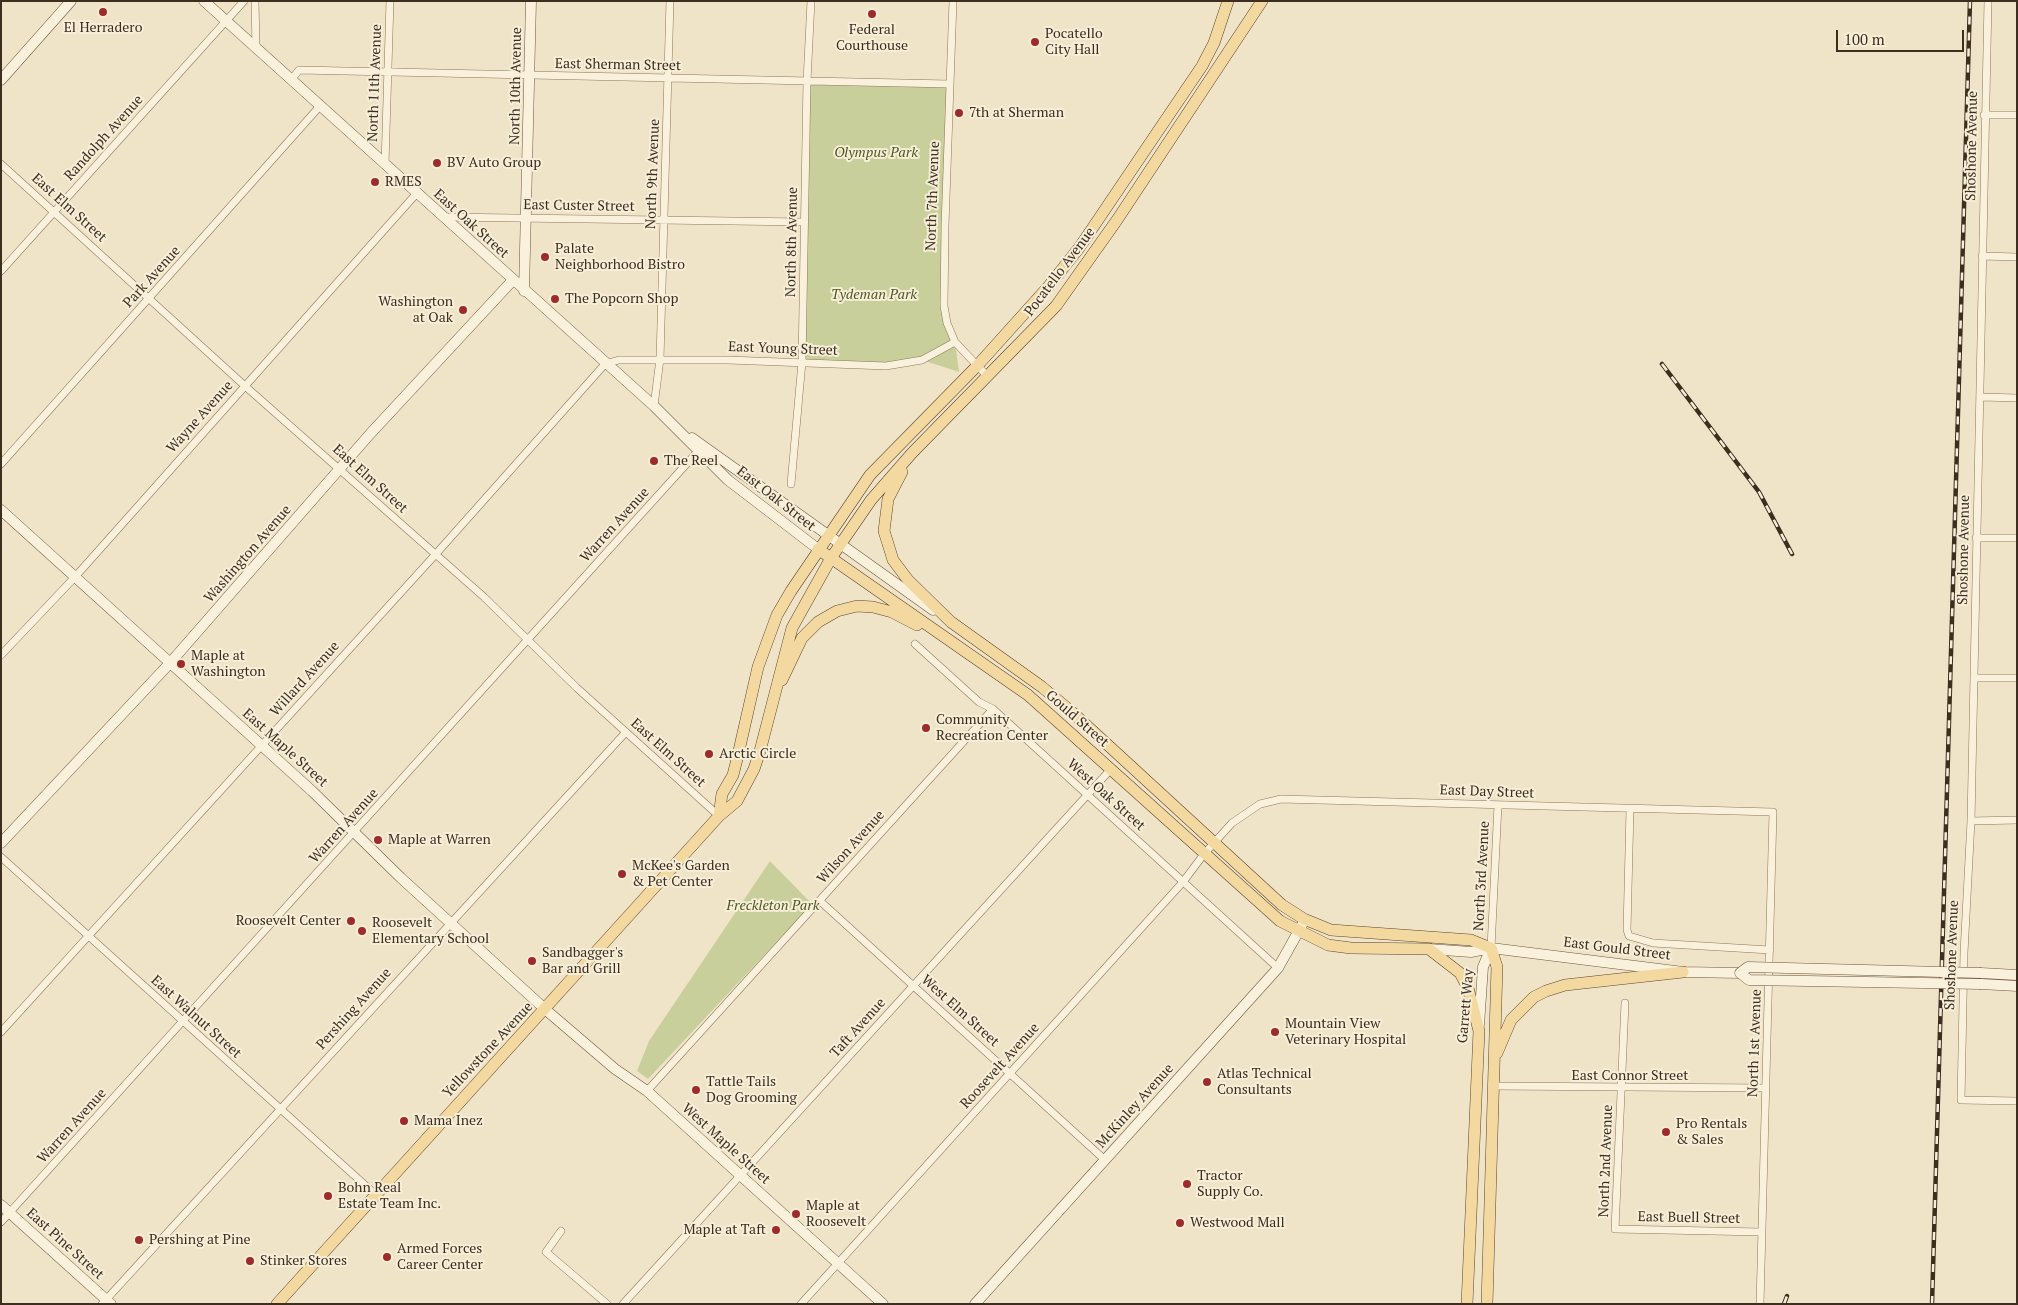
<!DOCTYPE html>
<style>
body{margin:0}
#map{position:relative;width:2018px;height:1305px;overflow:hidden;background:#f0e4c8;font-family:"PT Serif",serif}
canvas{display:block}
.frame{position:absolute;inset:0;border:2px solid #3d2e20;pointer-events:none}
.scale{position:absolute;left:1836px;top:30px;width:128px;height:22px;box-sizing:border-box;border:2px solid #3d2e20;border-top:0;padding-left:6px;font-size:15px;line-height:18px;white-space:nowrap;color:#3d2e20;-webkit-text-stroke:4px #f7eed8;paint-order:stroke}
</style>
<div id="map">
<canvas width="2018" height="1305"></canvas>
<div class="frame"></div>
<div class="scale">100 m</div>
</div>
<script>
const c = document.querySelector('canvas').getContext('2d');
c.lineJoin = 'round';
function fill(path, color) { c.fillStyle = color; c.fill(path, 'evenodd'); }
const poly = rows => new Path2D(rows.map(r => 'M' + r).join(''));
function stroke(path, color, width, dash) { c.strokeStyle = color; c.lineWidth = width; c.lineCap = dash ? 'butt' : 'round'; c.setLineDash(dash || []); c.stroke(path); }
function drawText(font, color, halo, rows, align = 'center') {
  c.font = font + ' "PT Serif",serif'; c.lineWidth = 4; c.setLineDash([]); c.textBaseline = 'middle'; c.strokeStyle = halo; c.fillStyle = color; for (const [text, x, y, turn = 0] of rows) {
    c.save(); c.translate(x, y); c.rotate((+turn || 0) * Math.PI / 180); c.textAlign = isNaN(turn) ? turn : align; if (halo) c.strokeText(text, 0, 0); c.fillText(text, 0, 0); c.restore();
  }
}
const green = poly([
 [807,81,949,84,944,305,955,342,959,372,922,360,906,364,802,362],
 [770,861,812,904,648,1079,637,1071,649,1041]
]);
const street = poly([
 [255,1,256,48],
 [953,1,945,226,944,306,947,323,955,342,988,377],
 [1988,1,1971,821,1964,953,1961,1100,2017,1101],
 [291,80,299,70,949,84],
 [1984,115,2017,115],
 [1,164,245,386,484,597,577,688,719,816],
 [385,165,390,1],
 [443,217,804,222],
 [1982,256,2017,257],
 [1,271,244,1],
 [1981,397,2017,398],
 [654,406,660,359,670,1],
 [1,464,320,106],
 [791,484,802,362,807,81,811,1],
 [1976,538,2017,538],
 [915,644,979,702,993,709,1278,968],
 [1,655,75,577,417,193],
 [1974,678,2017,678],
 [1630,809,1627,930,1629,936,1653,943,1770,950],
 [1971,821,2017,820],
 [1,857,376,1195],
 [820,901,1105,1160],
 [1491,948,1498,805],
 [1625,1003,1615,1229,1761,1232],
 [1,1032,435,555,605,364,619,360,728,360,886,366,922,360,955,342],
 [1494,1086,1766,1088],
 [647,1091,993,709],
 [1,1222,700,449],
 [561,1231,546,1252,607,1304],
 [102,1304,626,732],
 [623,1304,1111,769],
 [801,1304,1183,882,1204,854,1232,823,1260,804,1281,799,1773,812,1760,1304]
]);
const secondary = poly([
 [204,1,654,406,728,480,818,549],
 [1,80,71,1],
 [524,291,531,1],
 [692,438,933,610],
 [1,510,312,791,401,878,546,1010,615,1069,647,1091,883,1304],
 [1,843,170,663,370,434,513,280],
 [1429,949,1471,952,1491,948,1683,972,1740,973],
 [1981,973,2017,975],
 [1981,984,2017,986],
 [1479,1025,1483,967,1491,948],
 [1,1205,111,1304],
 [975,1304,1278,968,1302,925]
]);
const primary = poly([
 [902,472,888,499,884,531,893,560,908,580,951,622,1042,687,1073,713,1282,905,1304,919,1331,930,1471,940,1491,948,1497,967,1487,1304],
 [818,549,1028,695,1280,921,1328,945,1351,948,1429,949,1460,973,1468,988,1479,1031,1467,1304],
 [782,680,802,638,818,622,837,611,857,606,873,607,892,612,917,625],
 [719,816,722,794,733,775,738,755,758,667,777,615,791,591,870,475,977,366,1048,287,1079,248,1202,66,1214,43,1228,1],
 [1497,1053,1511,1020,1534,997,1546,991,1565,985,1683,972],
 [277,1304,719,816,737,801,754,769,760,751,792,628,831,558,871,500,912,453,1056,306,1117,220,1262,1]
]);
const rail = poly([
 [1662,364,1759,492,1792,554],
 [1784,1304,1787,1296],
 [1932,1304,1970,1]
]);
const secondaryBridge = poly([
 [1981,973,1748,967,1740,973,1749,980,1981,984]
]);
const markers = [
 [103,12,5,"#9e2a2b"],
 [872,14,5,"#9e2a2b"],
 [1035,42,5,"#9e2a2b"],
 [959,113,5,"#9e2a2b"],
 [437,163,5,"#9e2a2b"],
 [375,182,5,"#9e2a2b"],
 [545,257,5,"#9e2a2b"],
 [555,299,5,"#9e2a2b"],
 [463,310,5,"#9e2a2b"],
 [654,461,5,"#9e2a2b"],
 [181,664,5,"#9e2a2b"],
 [926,728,5,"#9e2a2b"],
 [709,754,5,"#9e2a2b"],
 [378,840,5,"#9e2a2b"],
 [622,874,5,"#9e2a2b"],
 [351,921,5,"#9e2a2b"],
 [362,931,5,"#9e2a2b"],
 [532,961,5,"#9e2a2b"],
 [1275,1032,5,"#9e2a2b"],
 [1207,1082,5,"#9e2a2b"],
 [696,1090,5,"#9e2a2b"],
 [404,1121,5,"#9e2a2b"],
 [1666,1132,5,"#9e2a2b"],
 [1187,1184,5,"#9e2a2b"],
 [328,1196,5,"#9e2a2b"],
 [796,1214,5,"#9e2a2b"],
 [1180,1223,5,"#9e2a2b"],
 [776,1230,5,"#9e2a2b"],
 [139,1240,5,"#9e2a2b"],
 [387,1257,5,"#9e2a2b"],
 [250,1261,5,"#9e2a2b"]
];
const poiNames = [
 ["El Herradero",103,28,"center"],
 ["Federal",872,30,"center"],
 ["Courthouse",872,46,"center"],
 ["Pocatello",1045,34],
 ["City Hall",1045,50],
 ["7th at Sherman",969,113],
 ["BV Auto Group",447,163],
 ["RMES",385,182],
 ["Palate",555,249],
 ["Neighborhood Bistro",555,265],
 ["The Popcorn Shop",565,299],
 ["Washington",453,302,"right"],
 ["at Oak",453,318,"right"],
 ["The Reel",664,461],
 ["Maple at",191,656],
 ["Washington",191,672],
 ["Community",936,720],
 ["Recreation Center",936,736],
 ["Arctic Circle",719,754],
 ["Maple at Warren",388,840],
 ["McKee's Garden",632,866],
 ["& Pet Center",632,882],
 ["Roosevelt Center",341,921,"right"],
 ["Roosevelt",372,923],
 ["Elementary School",372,939],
 ["Sandbagger's",542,953],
 ["Bar and Grill",542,969],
 ["Mountain View",1285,1024],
 ["Veterinary Hospital",1285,1040],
 ["Atlas Technical",1217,1074],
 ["Consultants",1217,1090],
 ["Tattle Tails",706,1082],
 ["Dog Grooming",706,1098],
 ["Mama Inez",414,1121],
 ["Pro Rentals",1676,1124],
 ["& Sales",1676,1140],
 ["Tractor",1197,1176],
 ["Supply Co.",1197,1192],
 ["Bohn Real",338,1188],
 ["Estate Team Inc.",338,1204],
 ["Maple at",806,1206],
 ["Roosevelt",806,1222],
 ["Westwood Mall",1190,1223],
 ["Maple at Taft",766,1230,"right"],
 ["Pershing at Pine",149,1240],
 ["Armed Forces",397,1249],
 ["Career Center",397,1265],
 ["Stinker Stores",260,1261]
];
const streetNames = [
 ["East Sherman Street",618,65,1],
 ["North 11th Avenue",375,83,-88],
 ["North 10th Avenue",516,86,-89],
 ["Randolph Avenue",104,138,-48],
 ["Shoshone Avenue",1972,146,-89],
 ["North 9th Avenue",653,174,-88],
 ["North 7th Avenue",933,196,-88],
 ["East Custer Street",579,206,1],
 ["East Elm Street",69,208,42],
 ["East Oak Street",471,224,42],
 ["North 8th Avenue",792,242,-89],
 ["Pocatello Avenue",1060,272,-53],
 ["Park Avenue",152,277,-48],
 ["East Young Street",783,349,2],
 ["Wayne Avenue",200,417,-48],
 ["East Elm Street",370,479,42],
 ["East Oak Street",776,499,38],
 ["Warren Avenue",615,525,-48],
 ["Shoshone Avenue",1964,550,-89],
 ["Washington Avenue",248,554,-49],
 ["Willard Avenue",305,679,-48],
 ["Gould Street",1077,719,41],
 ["East Maple Street",285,748,42],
 ["East Elm Street",668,753,42],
 ["East Day Street",1487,792,2],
 ["West Oak Street",1106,795,42],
 ["Warren Avenue",344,826,-48],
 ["Wilson Avenue",851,847,-48],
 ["North 3rd Avenue",1482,876,-87],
 ["East Gould Street",1617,949,7],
 ["Shoshone Avenue",1952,955,-88],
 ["Garrett Way",1466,1006,-85],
 ["Pershing Avenue",354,1009,-48],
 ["West Elm Street",960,1011,42],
 ["East Walnut Street",196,1017,42],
 ["Taft Avenue",858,1028,-48],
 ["North 1st Avenue",1755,1043,-88],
 ["Yellowstone Avenue",488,1050,-47],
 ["Roosevelt Avenue",1000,1066,-48],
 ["East Connor Street",1630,1076],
 ["McKinley Avenue",1135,1106,-48],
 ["Warren Avenue",72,1126,-48],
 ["West Maple Street",726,1144,42],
 ["North 2nd Avenue",1606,1161,-88],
 ["East Buell Street",1689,1218,1],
 ["East Pine Street",65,1244,42]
];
const parkNames = [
 ["Olympus Park",876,153],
 ["Tydeman Park",874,295],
 ["Freckleton Park",773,906]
];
fill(green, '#c9cf9b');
stroke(street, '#8d765c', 8);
stroke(secondary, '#6f573f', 11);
stroke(primary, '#5b4430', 12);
stroke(street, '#faf1dc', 7);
stroke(secondary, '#faf1dc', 10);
stroke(primary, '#f3d9a0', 11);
stroke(rail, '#3d2e20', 4.5);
stroke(rail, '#f7eed8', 2.5, [8]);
stroke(secondaryBridge, '#6f573f', 11, []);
stroke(secondaryBridge, '#faf1dc', 10);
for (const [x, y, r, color] of markers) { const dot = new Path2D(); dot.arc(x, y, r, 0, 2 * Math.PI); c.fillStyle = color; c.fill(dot); stroke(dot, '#f7eed8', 2); }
drawText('14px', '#3d2e20', '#f7eed8', poiNames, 'left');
drawText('14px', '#3d2e20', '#f7eed8', streetNames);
drawText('italic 14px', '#4d5a26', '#f7eed8', parkNames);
</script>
